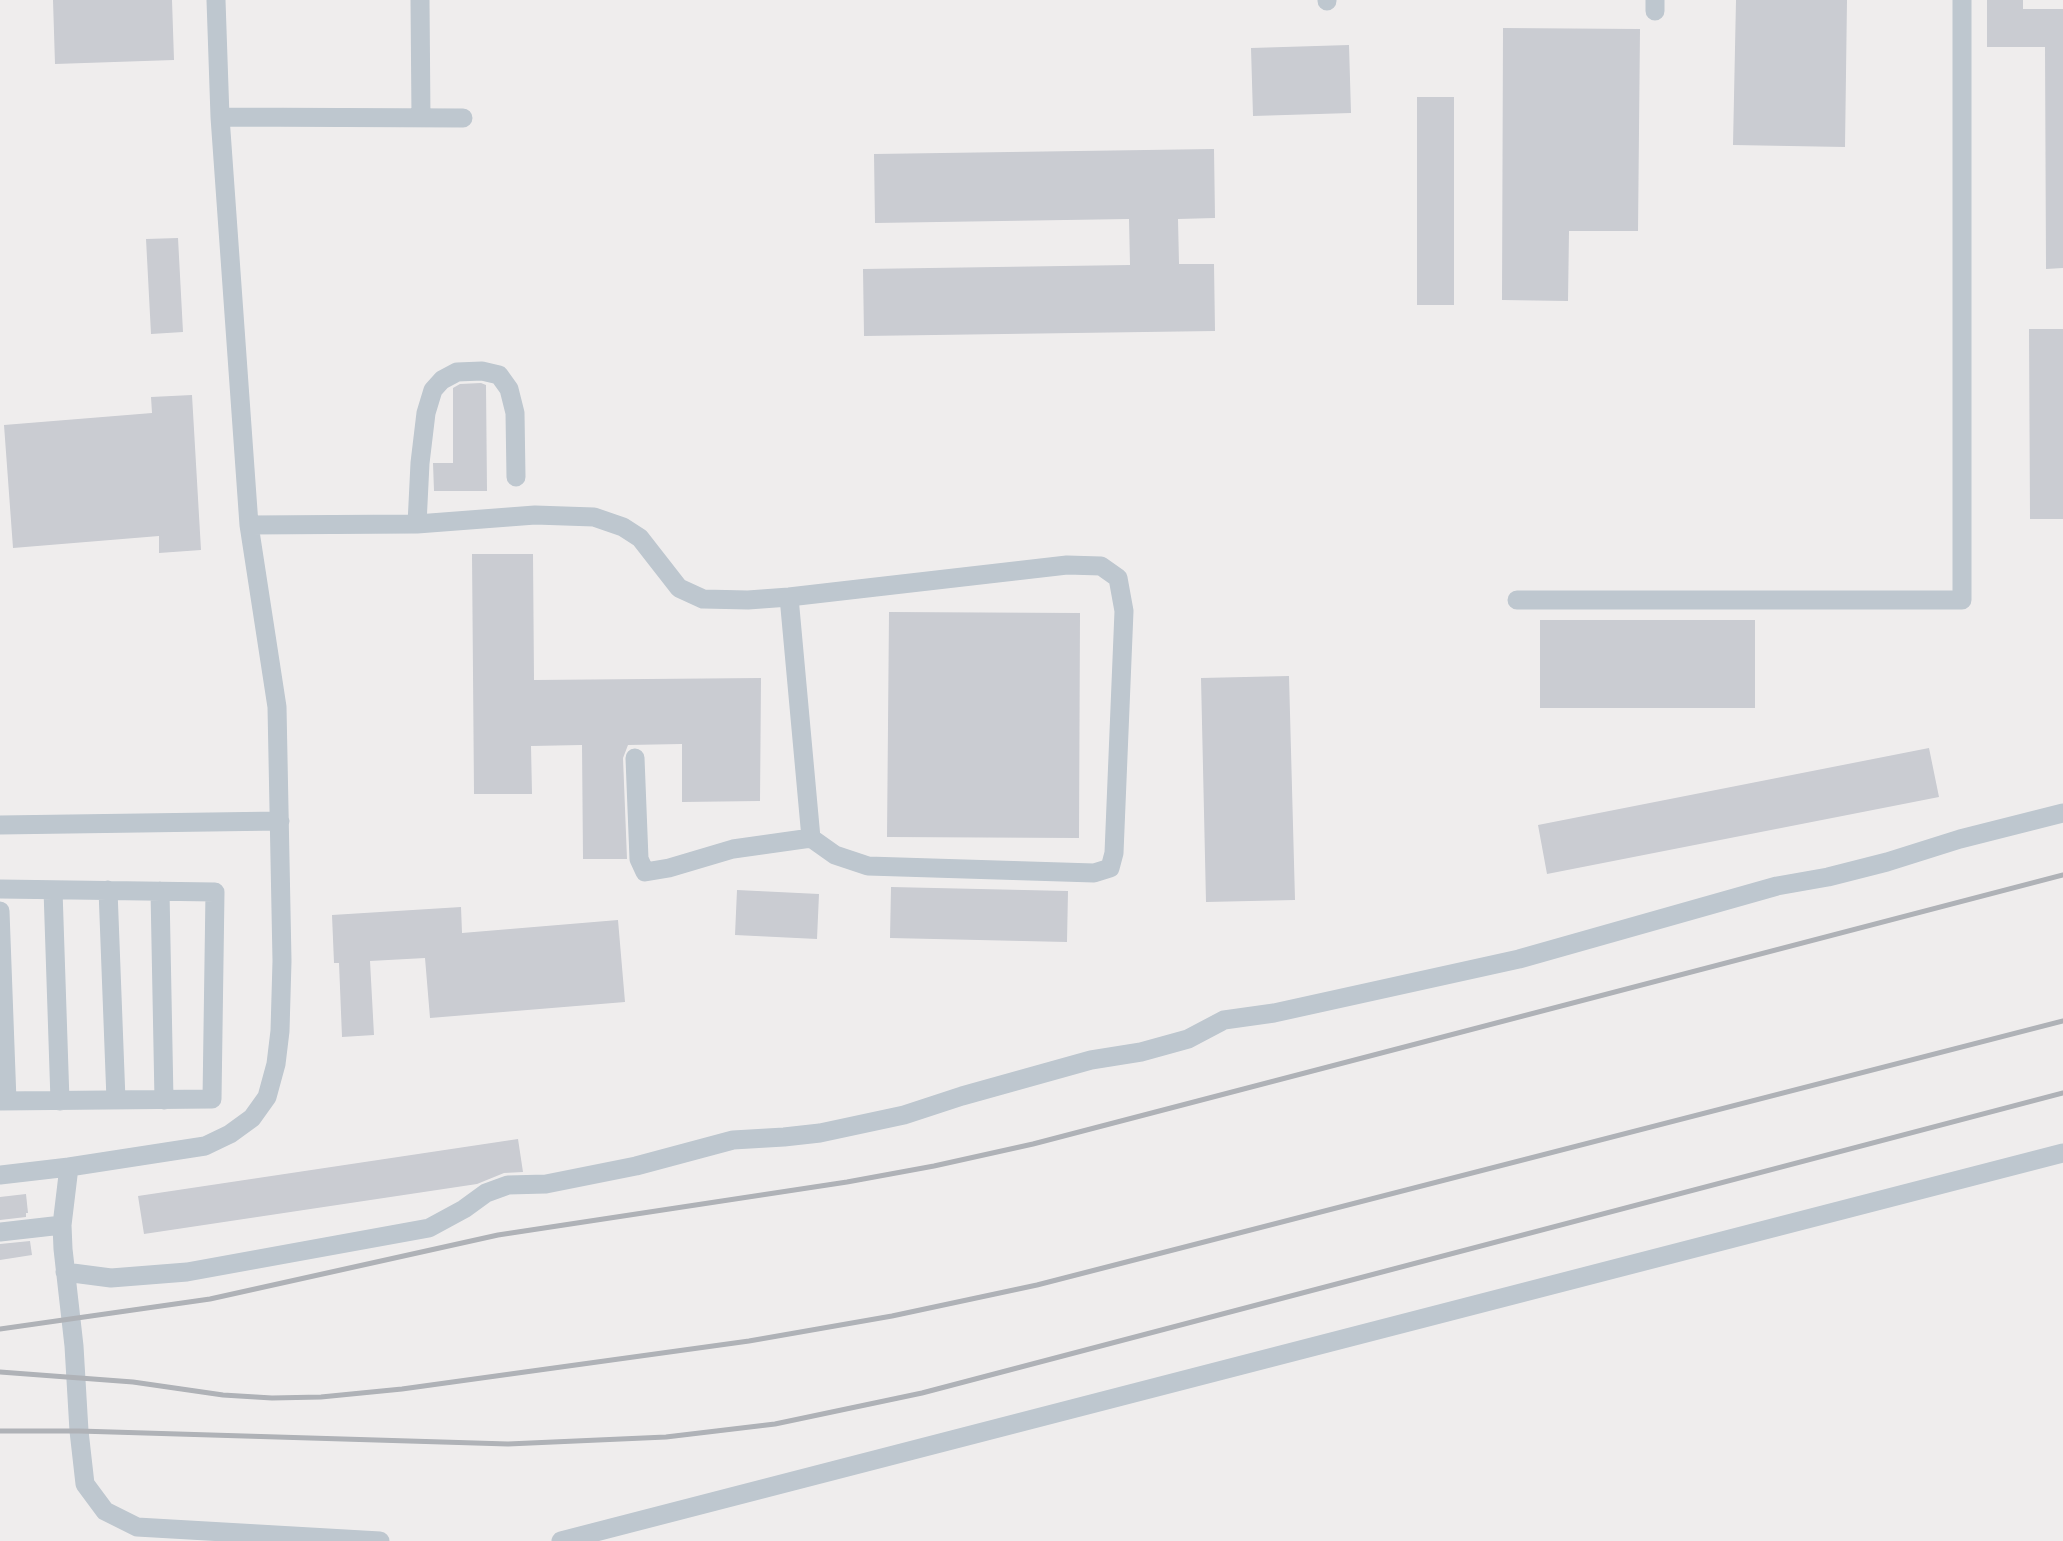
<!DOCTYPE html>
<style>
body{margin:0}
canvas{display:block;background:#efeded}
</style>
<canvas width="2063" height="1541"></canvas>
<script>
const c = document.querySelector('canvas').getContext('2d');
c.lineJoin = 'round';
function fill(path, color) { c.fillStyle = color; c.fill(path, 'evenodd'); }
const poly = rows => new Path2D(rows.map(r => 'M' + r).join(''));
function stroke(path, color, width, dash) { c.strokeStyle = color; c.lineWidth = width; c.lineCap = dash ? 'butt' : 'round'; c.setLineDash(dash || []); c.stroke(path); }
const building = poly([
 [53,0,172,0,174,60,55,64],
 [1736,0,1847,0,1845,147,1733,145],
 [1987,0,2023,0,2023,9,2063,9,2063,268,2046,269,2045,47,1987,47],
 [1503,28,1640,29,1638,231,1569,231,1568,301,1502,300],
 [1349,45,1351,113,1253,116,1251,48],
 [1417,97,1454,97,1454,305,1417,305],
 [1214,149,1215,218,1178,219,1179,264,1214,264,1215,331,864,336,863,269,1130,265,1129,219,875,223,874,154],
 [178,238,183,332,151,334,146,239],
 [2029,329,2063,329,2063,519,2030,519],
 [481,383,486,385,487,491,434,491,433,463,453,463,453,388,460,384],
 [192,395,201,550,159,553,159,536,13,548,4,425,152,413,151,397],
 [472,554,533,554,534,680,761,678,760,801,682,802,682,744,628,745,623,758,627,859,583,859,582,745,531,746,532,794,474,794],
 [889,612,1080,613,1079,838,887,837],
 [1540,620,1755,620,1755,708,1540,708],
 [1289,676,1295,900,1206,902,1201,678],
 [1929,748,1939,797,1547,874,1538,825],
 [891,887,1068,891,1067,942,890,938],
 [737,890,819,894,817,939,735,935],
 [461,907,462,933,618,920,625,1002,430,1018,425,958,370,961,374,1035,342,1037,339,963,334,963,332,915],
 [518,1139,523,1172,504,1173,477,1184,144,1234,138,1196],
 [26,1194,28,1213,26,1213,26,1217,0,1220,0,1197],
 [30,1241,32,1255,0,1260,0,1244]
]);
const minor = poly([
 [216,0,220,117,249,525,277,707,282,961,280,1031,276,1064,267,1097,252,1118,230,1134,205,1146,69,1167,62,1225,63,1249,74,1346,79,1431,85,1484,105,1511,137,1527,380,1541],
 [420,0,421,118],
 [1655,0,1655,11],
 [1327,1,1327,0],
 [220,117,463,118],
 [417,524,420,463,426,413,433,390,442,380,457,372,482,371,499,375,509,389,515,413,516,477],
 [249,525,417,524,535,515,594,517,623,527,640,538,679,588,703,599,748,600,789,597,1067,565,1101,566,1118,578,1124,611,1114,853,1110,868,1094,873,868,866,835,855,811,838,789,597],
 [1517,600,1962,600,1962,0],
 [635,758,639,859,645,872,669,868,733,849,811,838],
 [0,825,280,821],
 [0,889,215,892,212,1099,0,1101],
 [53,890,60,1101],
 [108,890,116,1100],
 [160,891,164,1100],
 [0,911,7,1101],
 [0,1175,69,1167],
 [0,1232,62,1225],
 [65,1272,111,1278,187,1272,429,1228,464,1209,486,1193,508,1185,546,1184,636,1166,733,1140,784,1137,820,1133,904,1115,962,1096,1091,1060,1141,1052,1188,1039,1224,1020,1274,1013,1519,959,1777,886,1828,877,1887,862,1960,839,2063,813],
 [561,1541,2063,1153]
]);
const rail = poly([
 [0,1329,210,1299,498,1235,847,1182,934,1166,1033,1144,2063,875],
 [0,1372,133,1382,223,1395,272,1398,321,1397,402,1389,749,1341,892,1316,1037,1285,2063,1021],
 [0,1431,79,1431,508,1444,666,1437,775,1424,922,1393,2063,1093]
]);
fill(building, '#caccd2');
stroke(minor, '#bec7cf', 19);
stroke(rail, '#afb2b7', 5);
</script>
